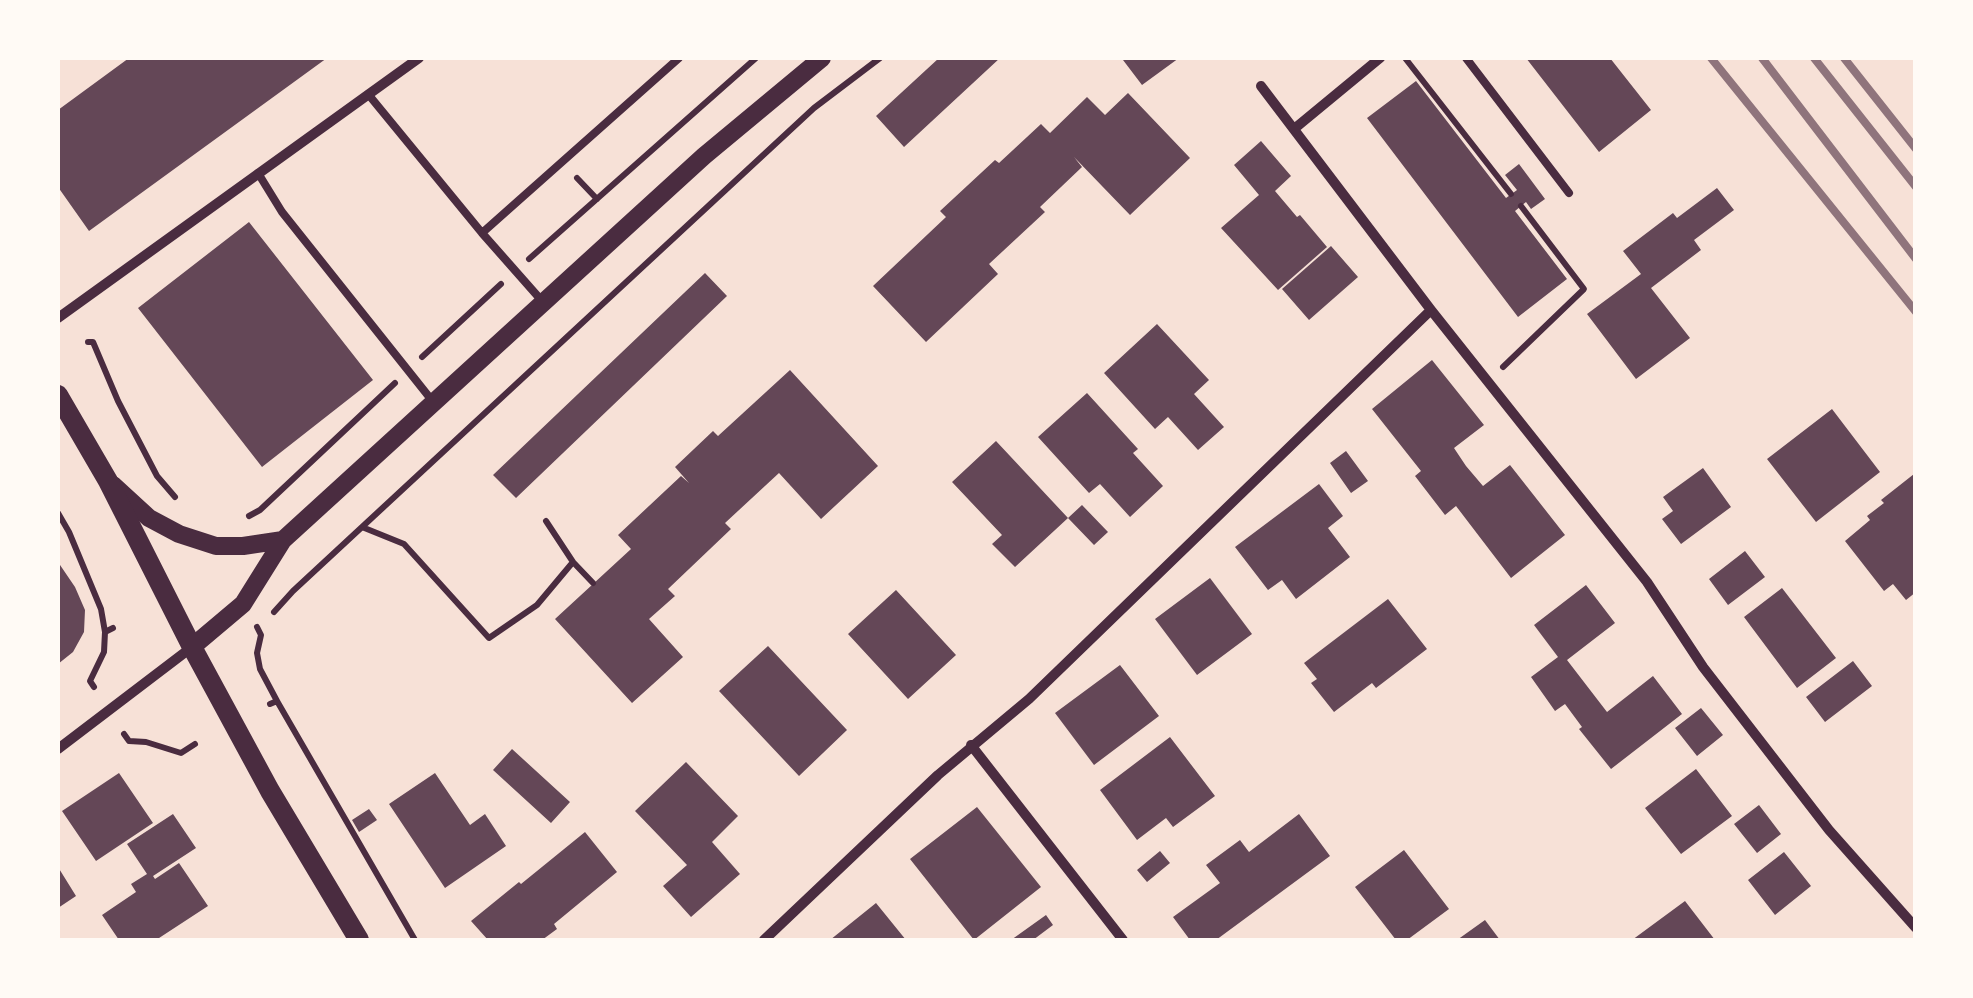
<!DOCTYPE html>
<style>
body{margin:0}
#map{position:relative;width:1973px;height:998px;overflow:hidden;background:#f7e1d7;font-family:"Golos Text",sans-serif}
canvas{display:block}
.frame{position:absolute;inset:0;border:60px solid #fffaf5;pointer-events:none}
</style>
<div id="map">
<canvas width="1973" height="998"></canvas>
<div class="frame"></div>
</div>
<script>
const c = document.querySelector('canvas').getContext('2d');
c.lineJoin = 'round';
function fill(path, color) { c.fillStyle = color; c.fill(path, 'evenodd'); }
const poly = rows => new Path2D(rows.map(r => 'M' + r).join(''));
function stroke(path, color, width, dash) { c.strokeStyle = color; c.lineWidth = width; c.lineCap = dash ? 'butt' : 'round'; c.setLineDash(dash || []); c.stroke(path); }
const building = poly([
 [129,58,327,58,89,231,58,187,58,110],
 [939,58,1000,58,904,147,876,116],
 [1126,58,1179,58,1142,85,1123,60],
 [1526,58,1610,58,1651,110,1599,152],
 [1416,81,1506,198,1517,190,1505,175,1519,164,1545,199,1531,209,1526,202,1515,211,1567,279,1518,317,1367,118],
 [1128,93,1190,158,1130,215,1074,157,1082,167,1040,207,1045,212,989,264,998,274,926,342,873,286,946,217,940,211,995,160,999,163,1041,124,1050,133,1087,97,1105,115],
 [1261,141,1291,176,1275,191,1297,217,1300,215,1327,247,1278,290,1221,228,1259,195,1234,165],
 [1717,188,1734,210,1694,240,1701,250,1651,288,1690,338,1636,379,1587,314,1641,274,1623,251,1673,213,1677,218],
 [249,222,373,380,262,467,138,308],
 [1331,246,1358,277,1309,320,1282,289],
 [705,273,727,296,516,498,493,475],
 [1157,324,1209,380,1194,394,1224,427,1198,450,1168,417,1155,429,1104,373],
 [1432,360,1484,425,1454,448,1466,466,1483,486,1510,465,1565,535,1511,578,1456,506,1445,515,1415,476,1421,471,1372,409],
 [790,370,878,466,821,519,779,473,725,523,731,529,668,589,675,596,649,619,683,657,632,703,555,619,631,549,618,535,681,476,689,483,675,467,713,431,718,436],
 [1087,393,1138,449,1133,453,1163,486,1130,517,1100,484,1089,493,1038,437],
 [1832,409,1880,472,1816,522,1767,459],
 [996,441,1068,518,1015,567,992,544,1002,535,952,482],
 [1346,451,1368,481,1351,493,1330,463],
 [1703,468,1731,507,1681,544,1662,519,1673,511,1663,497],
 [1914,474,1916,476,1916,592,1906,600,1893,584,1884,591,1845,541,1870,520,1867,516,1884,503,1881,500],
 [1319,484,1343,516,1328,528,1350,557,1296,599,1282,580,1268,590,1235,547],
 [1082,505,1108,532,1094,545,1068,518],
 [1745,551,1765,577,1728,605,1709,579],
 [58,562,75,587,85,610,84,632,73,652,58,664],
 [1210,578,1252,634,1197,675,1155,619],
 [1586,585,1615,623,1567,660,1607,712,1653,676,1682,714,1611,769,1579,729,1582,727,1565,704,1555,711,1531,677,1558,657,1534,625],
 [1782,588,1836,658,1797,688,1744,617],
 [896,590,956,655,908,699,848,634],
 [1388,599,1427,649,1376,688,1372,683,1334,712,1311,683,1317,679,1304,663],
 [768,646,847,730,799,776,719,691],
 [1853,661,1872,686,1825,722,1806,697],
 [1120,665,1159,716,1094,765,1055,713],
 [1701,708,1723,735,1697,756,1675,728],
 [1170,737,1215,796,1173,827,1166,818,1137,840,1100,790],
 [512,749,570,802,551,823,493,770],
 [686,762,738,816,712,842,740,874,691,917,663,886,687,865,635,811],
 [1696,769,1732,816,1681,854,1645,808],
 [119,773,153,823,96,861,62,811],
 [435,773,470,825,485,814,506,846,445,888,389,804],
 [1759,805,1781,834,1757,853,1734,824],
 [977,807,1041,887,974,940,910,859],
 [369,809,377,820,359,832,352,820],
 [173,814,196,848,153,876,155,879,179,863,208,906,156,940,119,940,102,915,136,892,131,884,147,874,127,844],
 [1299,814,1330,856,1216,940,1190,940,1173,917,1220,883,1206,865,1240,840,1249,852],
 [585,832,617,872,554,924,557,929,542,940,488,940,471,921,519,882,521,884],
 [1404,850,1449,909,1407,940,1396,940,1355,887],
 [1160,851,1170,863,1147,882,1137,870],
 [1784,852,1811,886,1775,915,1748,880],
 [58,867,76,896,58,908],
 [1685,901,1715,940,1632,940],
 [876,903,906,940,830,940],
 [1046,915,1053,925,1033,940,1011,940],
 [1485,920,1500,940,1457,940]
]);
const path = poly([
 [1405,58,1511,194],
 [577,178,597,199],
 [529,259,756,58],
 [88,342,93,342,118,401,157,476,175,497],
 [422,357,501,284],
 [1503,367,1584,289,1521,206],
 [58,513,69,532,101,609,105,632],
 [249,516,260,510,395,383],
 [362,527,404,544,489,638,537,605,573,562,546,521],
 [573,562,593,583],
 [274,612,293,591,814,108,880,58],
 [257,627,261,635,257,653,260,669,277,701,270,704],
 [94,687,90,681,104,652,105,632,113,628],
 [277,701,415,940],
 [124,734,129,741,146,742,181,753,195,744]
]);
const service = poly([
 [1466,58,1569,193],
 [368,94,482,233,542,301],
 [258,173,282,212,434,403],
 [482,233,679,58]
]);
const minor = poly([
 [1261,86,1431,310,1647,582,1703,667,1829,830,1916,928],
 [1294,129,1380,58],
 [58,318,419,58],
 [971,745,1123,940],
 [58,749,192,647],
 [764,940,938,775,1029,699,1431,310]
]);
const tertiary = poly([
 [113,485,149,518,179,534,216,546,243,546,283,540],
 [192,647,243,604,283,540,704,156,822,58]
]);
const secondary = poly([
 [58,395,108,481,192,647,270,791,359,940]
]);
const rail = poly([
 [1711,58,1916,312],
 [1762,58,1916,259],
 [1814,58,1916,187],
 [1844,58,1916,149]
]);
fill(building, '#644757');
stroke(path, '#4a2c40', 6);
stroke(service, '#4a2c40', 8);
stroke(minor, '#4a2c40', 10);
stroke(tertiary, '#4a2c40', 18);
stroke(secondary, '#4a2c40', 20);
stroke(rail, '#8f747c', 8);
</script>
